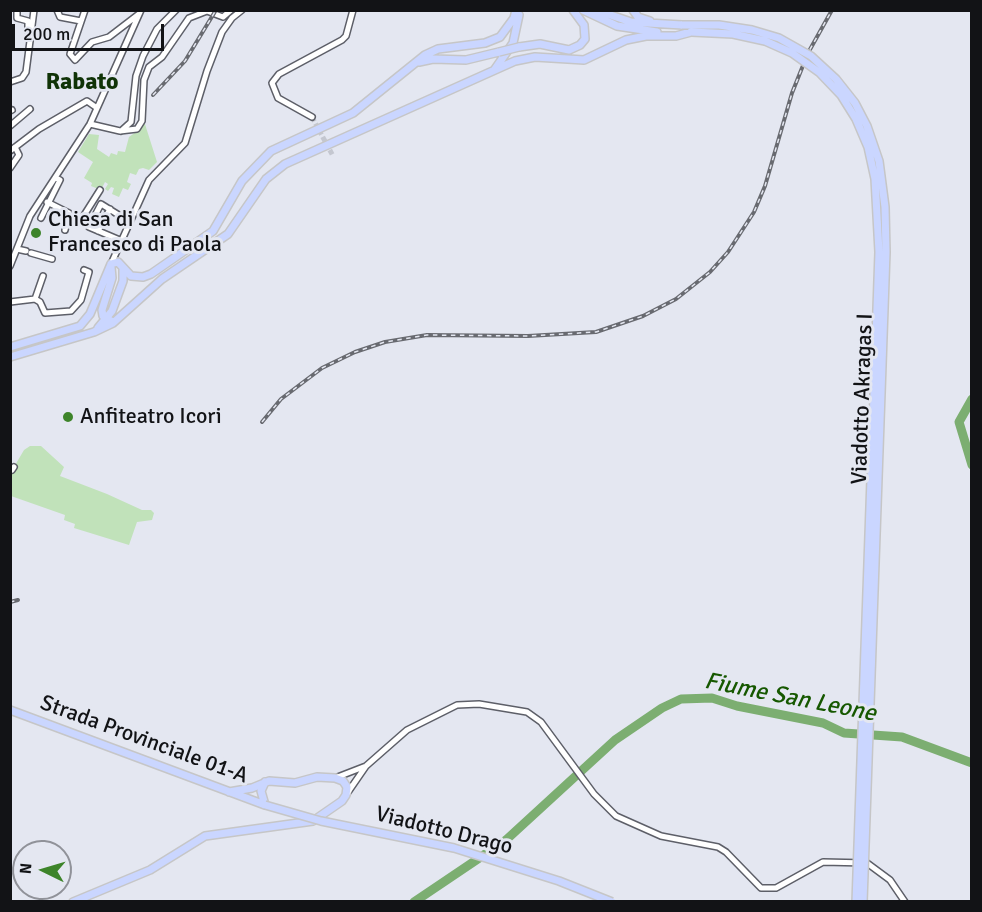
<!DOCTYPE html>
<style>
body{margin:0}
#map{position:relative;width:982px;height:912px;overflow:hidden;background:#e4e7f1;font-family:Signika,sans-serif}
canvas{display:block}
.frame{position:absolute;inset:0;border:12px solid #121316;pointer-events:none}
.north{position:absolute;left:12px;top:840px;width:60px;height:60px;box-sizing:border-box;background:#e4e7f1;border:2px solid #909299;border-radius:50%;rotate:275deg;font-size:16px;font-weight:700;line-height:24px;text-align:center;color:#121316}
.north::after{content:'';display:block;margin:auto;width:21px;height:27px;background:#3d842a;clip-path:polygon(50% 0,100% 100%,50% 72%,0 100%)}
.scale{position:absolute;left:12px;top:24px;width:152px;height:27px;box-sizing:border-box;border:3px solid #121316;border-top:0;padding-left:8px;font-size:18px;line-height:21px;white-space:nowrap;color:#121316;-webkit-text-stroke:4px #e4e7f1;paint-order:stroke}
</style>
<div id="map">
<canvas width="982" height="912"></canvas>
<div class="frame"></div>
<div class="north">N</div>
<div class="scale">200 m</div>
</div>
<script>
const c = document.querySelector('canvas').getContext('2d');
c.lineJoin = 'round';
function fill(path, color) { c.fillStyle = color; c.fill(path, 'evenodd'); }
const poly = rows => new Path2D(rows.map(r => 'M' + r).join(''));
function stroke(path, color, width, dash) { c.strokeStyle = color; c.lineWidth = width; c.lineCap = dash ? 'butt' : 'round'; c.setLineDash(dash || []); c.stroke(path); }
function drawText(font, color, halo, rows, align = 'center') {
  c.font = font + ' Signika,sans-serif'; c.lineWidth = 6; c.setLineDash([]); c.textBaseline = 'middle'; c.strokeStyle = halo; c.fillStyle = color; for (const [text, x, y, turn = 0] of rows) {
    c.save(); c.translate(x, y); c.rotate((+turn || 0) * Math.PI / 180); c.textAlign = isNaN(turn) ? turn : align; if (halo) c.strokeText(text, 0, 0); c.fillText(text, 0, 0); c.restore();
  }
}
const green = poly([
 [144,121,157,162,149,170,143,168,139,169,136,175,130,173,127,182,131,184,128,190,123,188,119,197,112,194,114,188,111,187,108,191,105,189,108,184,105,182,101,190,91,186,92,183,84,178,93,162,78,152,89,134,99,135,97,149,109,157,111,153,117,155,118,151,125,152,129,137,140,129],
 [30,446,41,446,64,467,60,476,107,494,142,510,151,510,154,513,152,520,137,522,129,545,74,528,75,524,64,520,65,515,11,496,10,464,14,467,24,450]
]);
const river = poly([
 [972,399,959,422,972,465],
 [414,902,506,840,615,740,662,708,681,699,712,698,737,706,823,723,844,733,902,737,972,763]
]);
const minorTunnel = poly([
 [312,117,333,156]
]);
const minor = poly([
 [17,10,17,18,28,21,28,31,31,35],
 [57,10,60,17,81,21],
 [85,10,70,54,75,60,92,42,109,37,139,14],
 [10,82,22,78,26,72,34,10],
 [10,111,12,110],
 [312,117,278,98,272,83,279,74,342,40,346,36,353,10],
 [90,124,120,131,137,129,142,121,144,80,149,67,162,57,189,18,207,11,223,17,231,10],
 [10,126,30,109],
 [121,131,131,122,136,76,143,56,157,29,176,10],
 [10,151,39,129,87,101,97,108],
 [10,168,19,155,15,147],
 [100,190,81,220,89,227,122,241],
 [47,202,69,213,65,230],
 [41,218,60,180,56,178],
 [89,227,101,204,130,222],
 [98,231,110,209],
 [17,249,26,251],
 [31,253,52,259],
 [111,264,149,180,185,143,207,71,222,32,232,18,242,10],
 [10,266,30,216,90,124,141,10],
 [35,299,40,302,45,313,71,311,81,300,89,272,84,270],
 [35,299,43,276],
 [10,302,35,299],
 [12,470,14,467],
 [335,778,366,766,407,730,457,705,479,704,527,712,541,722,594,794,616,816,661,836,718,847,726,852,761,888,776,888,823,862,867,863,890,880,905,902],
 [346,795,366,766]
]);
const major = poly([
 [583,10,617,26,657,32],
 [596,10,631,22,682,25],
 [633,10,638,17,650,21],
 [519,47,540,44,569,50,580,45,585,39,584,25,573,10],
 [419,62,433,59,466,60,499,52],
 [495,69,513,43,519,15],
 [111,264,118,262,131,276,143,277,151,274,213,231,242,181,271,151,353,113,425,55,438,49,485,43,500,37,514,18,516,10],
 [111,267,112,278,102,310,103,316,111,321],
 [98,328,112,311,123,281,123,270],
 [10,347,80,326,90,314,111,264],
 [10,357,94,332,113,323,162,279,228,234,266,179,285,164,515,61,535,57,584,60,626,40,646,36,676,36,691,32],
 [10,710,265,805],
 [265,805,261,791,265,782],
 [73,902,150,870,205,836,313,821,342,801,346,795,347,787,343,781,335,778,317,777,295,783,269,781,252,788,229,792]
]);
const rail = poly([
 [153,95,185,61,216,10],
 [262,422,281,399,322,368,355,352,385,342,427,335,528,336,596,332,643,316,676,299,710,272,728,252,754,212,765,186,792,93,808,53,832,10],
 [10,602,18,600]
]);
const majorBridge = poly([
 [682,25,719,25,752,30,779,38,811,56,836,79,855,103,867,126,879,161,885,207,886,252,863,902],
 [691,32,733,34,765,41,792,53,820,73,841,95,856,119,868,147,875,179,879,252,856,902],
 [499,52,519,47],
 [265,805,321,821,454,848,559,881,612,902]
]);
const markers = [
 [36,233,6,"#3d842a"],
 [68,417,6,"#3d842a"]
];
const poiNames = [
 ["Chiesa di San",48,220],
 ["Francesco di Paola",48,245],
 ["Anfiteatro Icori",80,417]
];
const streetNames = [
 ["Viadotto Akragas I",863,399,-88],
 ["Strada Provinciale 01-A",144,740,20],
 ["Viadotto Drago",444,831,14]
];
const neighbourhoodNames = [
 ["Rabato",82,83]
];
const waterNames = [
 ["Fiume San Leone",790,698,11]
];
fill(green, '#c1e2ba');
stroke(river, '#7cae71', 9);
stroke(minorTunnel, '#c4c7d0', 5, [5, 2.5]);
stroke(minor, '#5d5f68', 8);
stroke(major, '#c6c6c7', 10);
stroke(minor, '#fff', 5);
stroke(major, '#cad6ff', 7);
stroke(rail, '#686a70', 4);
stroke(rail, '#e4e7f1', 1.5, [4.5]);
stroke(majorBridge, '#c6c6c7', 10, []);
stroke(majorBridge, '#cad6ff', 7);
for (const [x, y, r, color] of markers) { const dot = new Path2D(); dot.arc(x, y, r, 0, 2 * Math.PI); c.fillStyle = color; c.fill(dot); stroke(dot, '#e4e7f1', 2); }
drawText('22px', '#121316', '#e4e7f1', poiNames, 'left');
drawText('22px', '#121316', '#e4e7f1', streetNames);
drawText('bold 24px', '#103307', '#e4e7f1', neighbourhoodNames);
drawText('italic 24px', '#165800', '#e4e7f1', waterNames);
</script>
